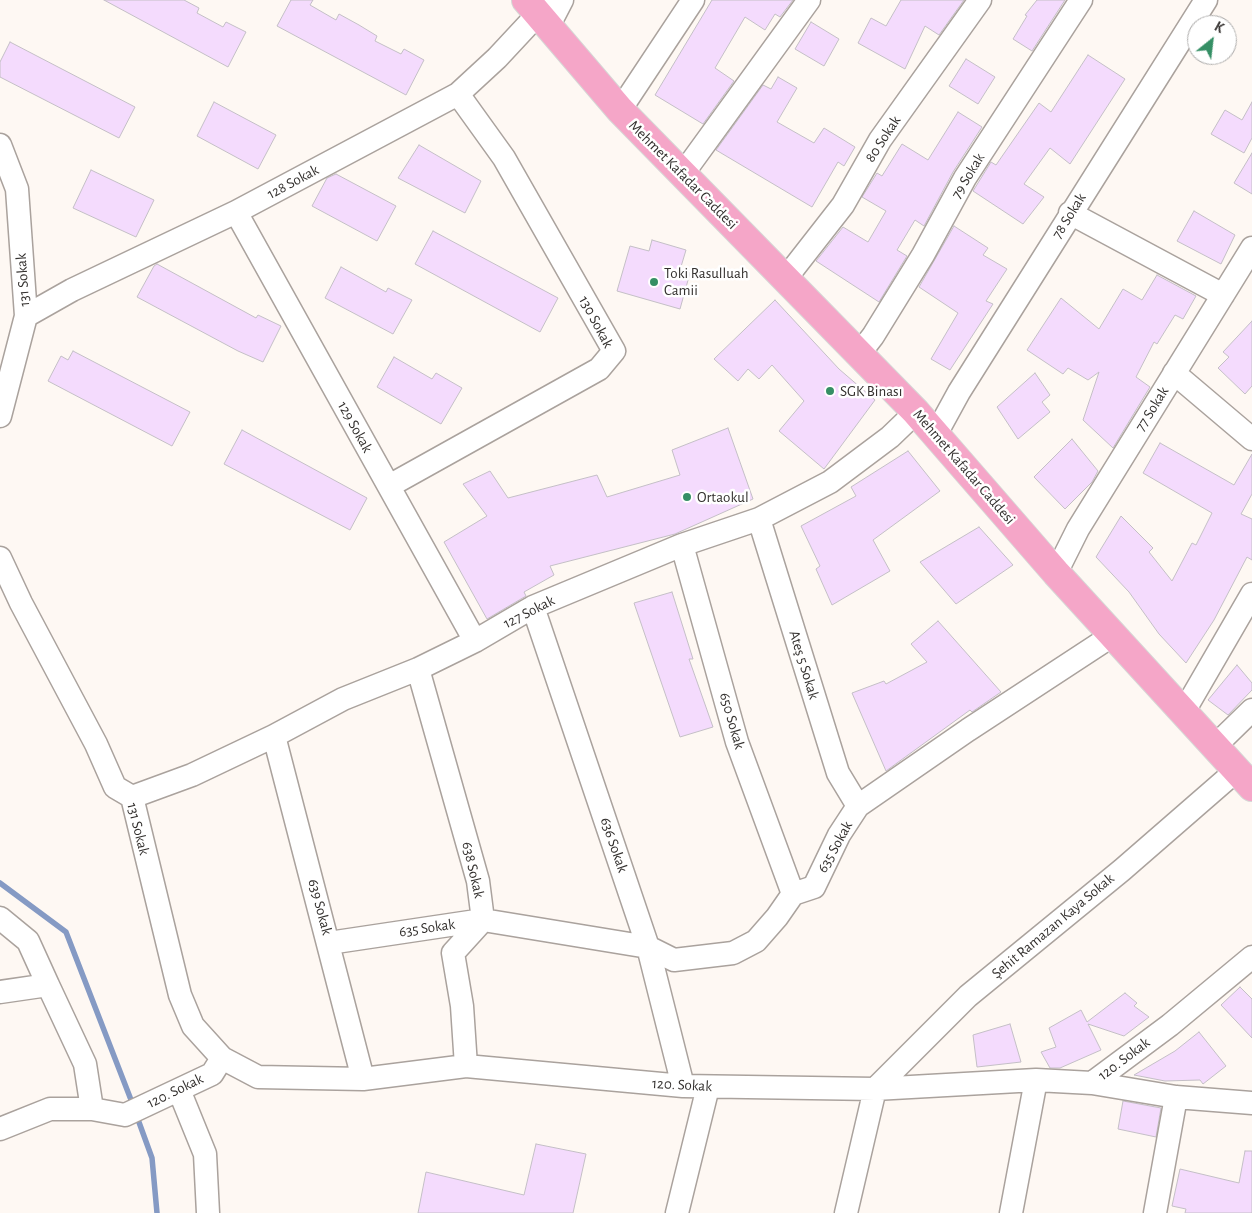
<!DOCTYPE html>
<meta charset="utf-8">
<style>
body{margin:0}
#map{position:relative;width:1252px;height:1213px;overflow:hidden;background:#fef8f3;font-family:"Alegreya Sans",sans-serif}
canvas{display:block}
.north{position:absolute;left:1187px;top:15px;width:50px;height:50px;box-sizing:border-box;background:#fff;border:1px solid #adacab;border-radius:50%;rotate:29deg;font-size:14px;font-weight:700;line-height:20px;text-align:center;color:#33302e}
.north::after{content:'';display:block;margin:auto;width:18px;height:22px;background:#358f65;clip-path:polygon(50% 0,100% 100%,50% 72%,0 100%)}
</style>
<div id="map">
<canvas width="1252" height="1213"></canvas>
<div class="north">K</div>
</div>
<script>
const c = document.querySelector('canvas').getContext('2d');
c.lineJoin = 'round';
const poly = rows => new Path2D(rows.map(r => 'M' + r).join(''));
function stroke(path, color, width, dash) { c.strokeStyle = color; c.lineWidth = width; c.lineCap = dash ? 'butt' : 'round'; c.setLineDash(dash || []); c.stroke(path); }
function fill(path, color) { c.fillStyle = color; c.fill(path, 'evenodd'); }
function drawText(font, color, halo, rows, align = 'center') {
  c.font = font + ' "Alegreya Sans",sans-serif'; c.lineWidth = 5; c.setLineDash([]); c.textBaseline = 'middle'; c.strokeStyle = halo; c.fillStyle = color; for (const [text, x, y, turn = 0] of rows) {
    c.save(); c.translate(x, y); c.rotate((+turn || 0) * Math.PI / 180); c.textAlign = isNaN(turn) ? turn : align; if (halo) c.strokeText(text, 0, 0); c.fillText(text, 0, 0); c.restore();
  }
}
const stream = poly([
 [0,883,66,932,133,1105],
 [136,1114,152,1158,157,1213]
]);
const building = poly([
 [104,0,184,0,199,8,197,13,223,27,226,22,246,32,228,67,104,0],
 [291,0,313,0,310,5,336,20,339,14,359,25,377,36,375,41,401,54,404,49,424,60,406,95,277,26,291,0],
 [712,0,793,0,780,17,775,14,765,30,745,17,715,68,734,81,703,124,655,95,712,0],
 [901,0,964,0,939,35,925,26,905,69,858,43,871,18,886,26,901,0],
 [1037,0,1065,0,1032,51,1013,39,1027,16,1025,15,1037,0],
 [811,22,839,39,824,66,795,49,811,22],
 [10,42,135,107,119,138,0,77,0,62,10,42],
 [1088,55,1125,79,1070,164,1050,148,1024,184,1044,197,1023,224,973,191,991,162,996,165,1039,103,1051,112,1088,55],
 [966,59,995,77,978,104,949,86,966,59],
 [778,77,797,88,777,122,814,143,824,128,855,147,844,166,838,162,812,207,716,150,763,85,771,89,778,77],
 [214,102,276,135,258,169,197,136,214,102],
 [1252,102,1252,138,1244,153,1211,134,1225,110,1242,120,1252,102],
 [958,112,982,127,953,172,924,226,915,220,897,250,907,256,879,302,816,261,843,227,868,242,886,211,862,197,877,173,882,176,902,144,928,160,958,112],
 [419,145,481,181,465,213,398,178,419,145],
 [1252,153,1252,194,1234,183,1252,153],
 [91,170,154,200,136,237,73,208,91,170],
 [336,174,396,206,377,241,312,206,327,178,336,174],
 [1194,211,1235,235,1221,264,1177,241,1194,211],
 [954,226,988,248,983,255,1007,269,986,301,993,304,950,370,931,359,958,313,919,287,954,226],
 [433,231,558,298,540,332,415,264,433,231],
 [652,240,686,250,680,270,690,273,680,309,617,291,630,246,649,251,652,240],
 [157,264,256,318,258,315,281,326,263,362,238,351,137,297,154,266,157,264],
 [341,267,386,292,388,288,412,300,393,334,325,298,341,267],
 [1157,275,1196,296,1183,319,1175,315,1157,344,1154,342,1136,377,1150,387,1113,448,1083,420,1099,372,1088,380,1068,368,1063,374,1027,350,1061,298,1099,329,1123,289,1142,300,1157,275],
 [775,300,839,369,875,400,824,469,779,431,804,401,772,365,759,379,748,369,738,381,714,359,775,300],
 [1252,321,1252,386,1245,394,1218,368,1229,357,1223,352,1252,321],
 [73,351,190,412,172,446,48,381,61,356,68,360,73,351],
 [394,357,432,379,436,373,462,388,441,424,377,387,394,357],
 [1035,373,1050,395,1042,402,1050,412,1018,439,997,407,1035,373],
 [728,428,753,499,675,534,550,566,554,575,524,592,526,596,487,619,444,542,487,516,463,484,490,471,508,498,597,475,607,497,680,475,672,450,728,428],
 [242,430,367,498,350,530,224,464,242,430],
 [1072,439,1098,471,1092,482,1065,509,1034,477,1072,439],
 [1160,443,1234,485,1252,454,1252,494,1241,514,1252,519,1252,560,1247,557,1214,620,1186,663,1159,634,1129,592,1096,557,1121,516,1153,548,1149,552,1172,581,1192,543,1196,545,1212,513,1143,473,1160,443],
 [908,451,940,491,873,540,890,571,832,605,816,569,820,566,801,526,856,496,851,487,908,451],
 [979,527,1013,565,956,604,920,562,979,527],
 [672,592,693,659,689,659,713,727,680,737,634,603,672,592],
 [938,621,1001,692,972,712,970,710,886,771,852,693,884,681,886,684,927,662,911,644,938,621],
 [1237,665,1252,683,1252,690,1228,715,1208,700,1237,665],
 [1240,987,1252,999,1252,1038,1221,1005,1240,987],
 [1125,993,1137,1003,1134,1006,1149,1017,1124,1036,1088,1024,1101,1050,1060,1068,1050,1068,1041,1052,1056,1047,1049,1028,1081,1010,1087,1022,1125,993],
 [1010,1024,1021,1062,977,1067,973,1035,1010,1024],
 [1199,1032,1226,1066,1203,1084,1200,1080,1165,1081,1134,1075,1175,1051,1199,1032],
 [1123,1101,1161,1108,1156,1137,1118,1129,1123,1101],
 [536,1144,586,1154,573,1213,418,1213,426,1172,524,1195,536,1144],
 [1245,1151,1252,1151,1252,1213,1185,1213,1186,1209,1172,1206,1180,1169,1239,1183,1245,1151]
]);
const minor = poly([
 [548,27,562,0],
 [620,110,693,0],
 [0,145,17,189,26,316,0,416],
 [682,175,809,0],
 [236,212,475,641],
 [1070,213,1223,295],
 [786,278,843,205,880,140,980,0],
 [26,316,72,290,236,212,458,94,497,58,538,14,542,0],
 [859,354,873,336,923,255,965,178,1081,0],
 [1174,373,1252,439],
 [936,434,959,392,1206,0],
 [389,486,599,369,614,351,504,158,458,94],
 [759,519,838,773,858,806],
 [682,545,737,742,793,894],
 [0,558,21,603,96,744,115,787,132,797,180,995,193,1026,222,1058,258,1077,363,1079,466,1066,683,1086,875,1089,1036,1080,1092,1083,1170,1025,1252,957],
 [1056,573,1078,529,1252,248],
 [533,607,648,947,683,1086],
 [418,669,478,881,483,920,453,953,462,1006,466,1066],
 [1183,713,1252,594],
 [274,736,363,1079],
 [1215,746,1252,710],
 [132,797,192,775,274,736,343,699,418,669,475,641,533,607,682,545,759,519,830,482,890,437,916,412],
 [0,918,28,941,48,985,0,992],
 [329,943,483,920,648,947,674,960,733,953,756,941,777,917,793,894,814,887,839,835,858,806,968,730,1113,635],
 [48,985,85,1064,92,1109],
 [1092,1083,1176,1097,1252,1103],
 [179,1090,205,1154,208,1213],
 [0,1129,50,1109,92,1109,125,1115,212,1074,222,1058],
 [677,1213,708,1087],
 [846,1213,875,1089,968,996,1122,870,1237,770],
 [1011,1213,1036,1080],
 [1155,1213,1176,1097]
]);
const major = poly([
 [526,0,620,110,916,412,1056,573,1252,787]
]);
const markers = [
 [654,282,5,"#358f65"],
 [830,391,5,"#358f65"],
 [687,497,5,"#358f65"]
];
const streetNames = [
 ["80 Sokak",883,139,-57],
 ["Mehmet Kafadar Caddesi",683,175,45],
 ["79 Sokak",968,176,-59],
 ["128 Sokak",293,182,-28],
 ["78 Sokak",1069,216,-58],
 ["131 Sokak",23,280,-94],
 ["130 Sokak",596,322,62],
 ["77 Sokak",1152,409,-58],
 ["129 Sokak",355,427,61],
 ["Mehmet Kafadar Caddesi",964,467,49],
 ["127 Sokak",529,612,-27],
 ["Ateş 5 Sokak",804,665,73],
 ["650 Sokak",732,721,74],
 ["131 Sokak",138,829,76],
 ["636 Sokak",614,845,71],
 ["635 Sokak",835,847,-61],
 ["638 Sokak",473,870,77],
 ["639 Sokak",320,907,75],
 ["Şehit Ramazan Kaya Sokak",1053,926,-40],
 ["635 Sokak",427,928,-8],
 ["120. Sokak",1124,1059,-37],
 ["120. Sokak",682,1085,3],
 ["120. Sokak",175,1091,-26]
];
const poiNames = [
 ["Toki Rasulluah",664,273],
 ["Camii",664,290],
 ["SGK Binası",840,391],
 ["Ortaokul",697,497]
];
stroke(stream, '#859ac4', 5.5);
fill(building, '#f4dbfd');
stroke(building, '#c4bfc6', 1);
stroke(minor, '#aaa29d', 25);
stroke(major, '#d6d6d5', 30);
stroke(minor, '#fff', 22);
stroke(major, '#f5a6c8', 28);
for (const [x, y, r, color] of markers) { const dot = new Path2D(); dot.arc(x, y, r, 0, 2 * Math.PI); c.fillStyle = color; c.fill(dot); stroke(dot, '#fff', 2); }
drawText('15px', '#33302e', '#fff', streetNames);
drawText('15px', '#33302e', '#fff', poiNames, 'left');
</script>
